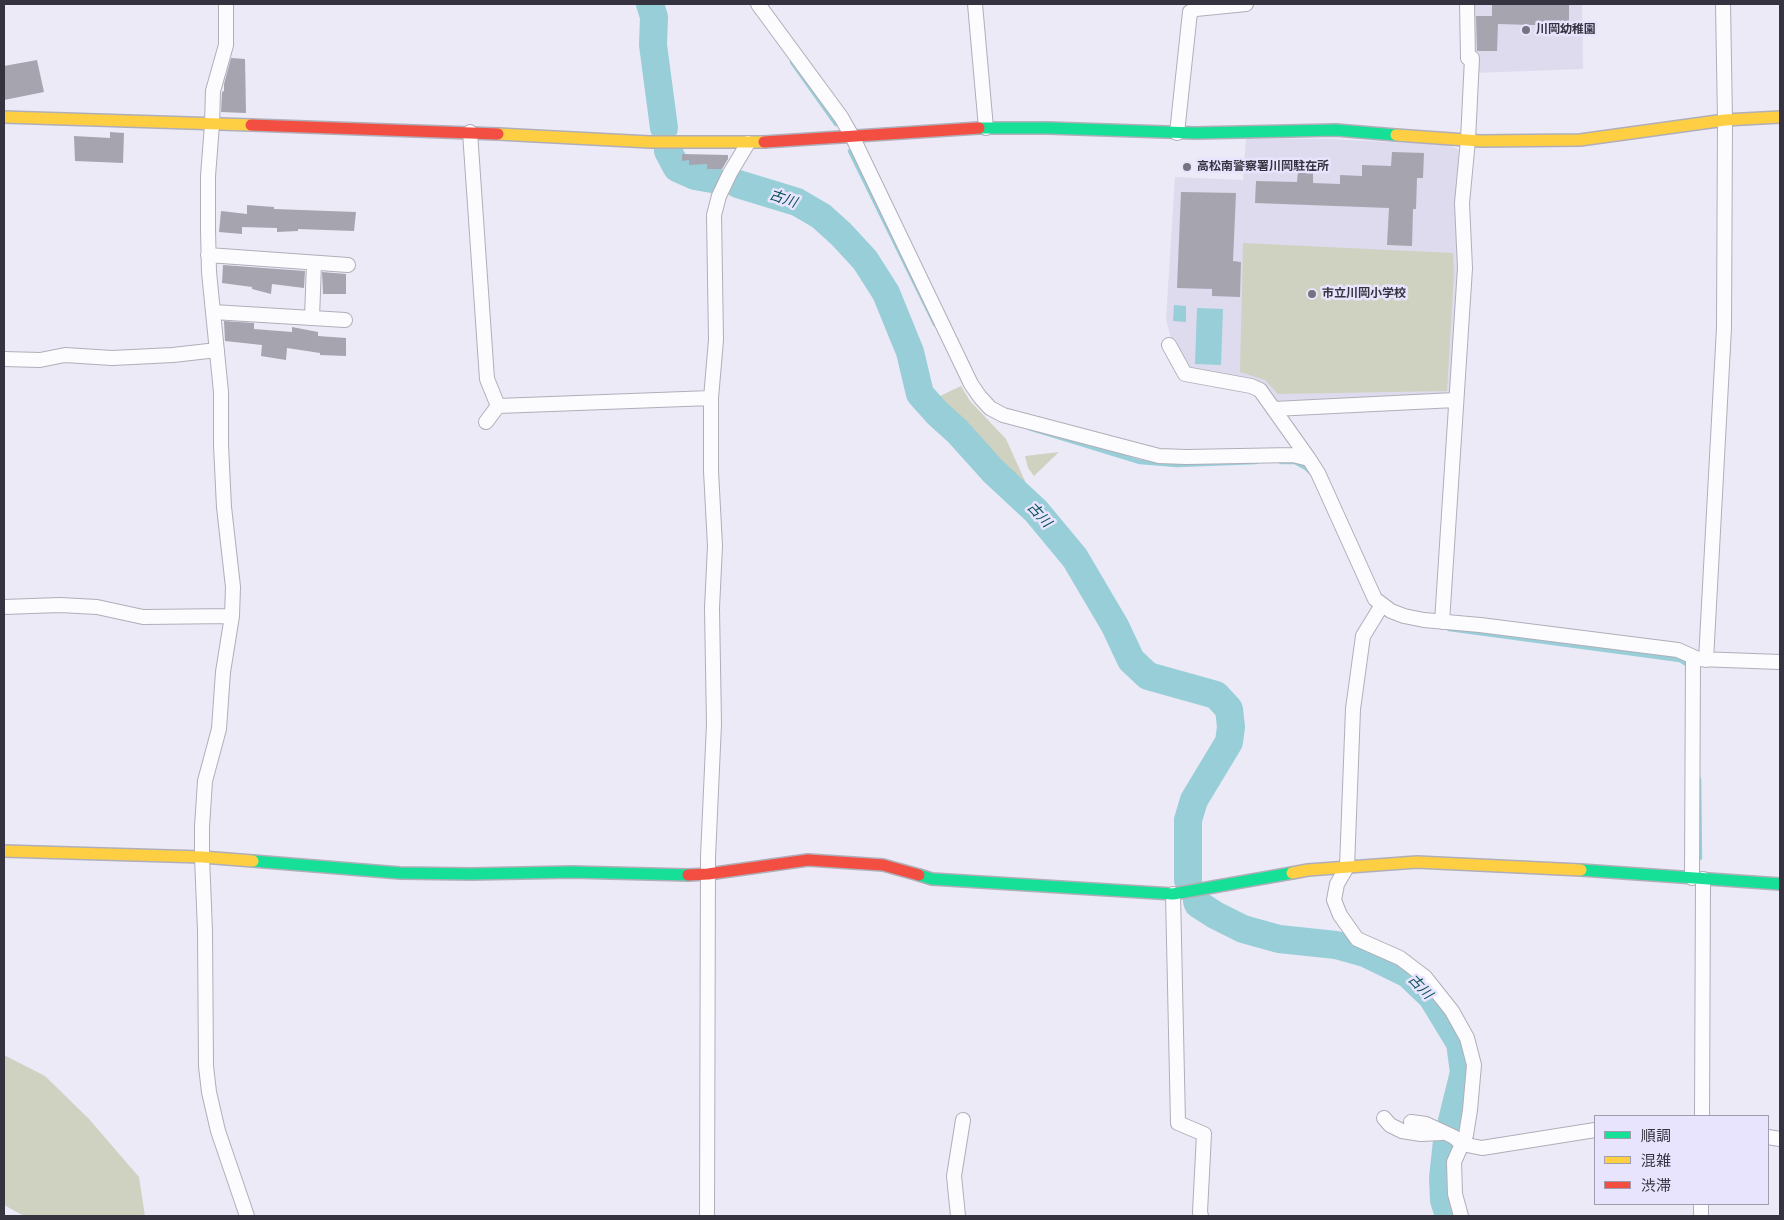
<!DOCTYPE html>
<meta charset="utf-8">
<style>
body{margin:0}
#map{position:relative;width:1784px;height:1220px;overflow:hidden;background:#eceaf7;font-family:Lora,"Noto Sans JP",serif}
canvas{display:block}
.frame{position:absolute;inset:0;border:5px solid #35333f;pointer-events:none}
.legend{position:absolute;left:1594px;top:1115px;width:175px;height:90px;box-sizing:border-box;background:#e8e4fd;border:1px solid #a09db1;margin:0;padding:6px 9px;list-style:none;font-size:15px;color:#35333f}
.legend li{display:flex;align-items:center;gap:10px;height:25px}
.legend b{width:25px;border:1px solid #a09db1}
</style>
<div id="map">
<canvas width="1784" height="1220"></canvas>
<div class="frame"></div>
<ul class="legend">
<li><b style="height:6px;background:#16e098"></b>順調</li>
<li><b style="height:6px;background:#ffcf43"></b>混雑</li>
<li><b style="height:6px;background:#f24e42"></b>渋滞</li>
</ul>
</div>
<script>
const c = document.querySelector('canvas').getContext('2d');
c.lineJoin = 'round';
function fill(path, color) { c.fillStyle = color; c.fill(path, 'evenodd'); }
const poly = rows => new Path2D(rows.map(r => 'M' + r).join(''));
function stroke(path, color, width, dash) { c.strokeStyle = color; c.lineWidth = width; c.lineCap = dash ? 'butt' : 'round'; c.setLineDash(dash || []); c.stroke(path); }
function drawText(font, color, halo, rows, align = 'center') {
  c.font = font + ' Lora,"Noto Sans JP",serif'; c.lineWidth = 5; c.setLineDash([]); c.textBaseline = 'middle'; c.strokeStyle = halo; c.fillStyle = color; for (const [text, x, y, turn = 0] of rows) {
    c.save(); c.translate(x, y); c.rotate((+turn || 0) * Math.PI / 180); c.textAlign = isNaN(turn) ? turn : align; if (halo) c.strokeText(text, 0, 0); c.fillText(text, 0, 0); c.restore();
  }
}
const education = poly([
 [1470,4,1582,4,1583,69,1475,73,1470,55],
 [1246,138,1329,139,1449,145,1459,150,1455,199,1459,269,1450,396,1274,401,1190,370,1170,335,1166,319,1175,177,1243,180]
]);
const green = poly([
 [1243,243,1453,253,1454,273,1447,391,1278,394,1265,380,1240,372],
 [961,386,970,401,1006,439,1025,481,1018,483,934,402,930,392,938,397],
 [1059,452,1034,476,1028,468,1025,456],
 [4,1055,45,1076,89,1119,139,1177,145,1216,24,1216,4,1205]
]);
const water = poly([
 [1174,305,1186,306,1186,322,1173,321],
 [1197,308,1223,309,1221,365,1195,364]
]);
const stream = poly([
 [792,62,836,124],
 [850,151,935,324],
 [1029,428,1140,462,1177,465,1256,462],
 [1281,462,1295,462,1306,468,1310,472],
 [1449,629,1680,660,1689,666],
 [1699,779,1700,858]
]);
const river = poly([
 [650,4,654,17,653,45,664,128],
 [668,151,677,168,695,176,712,179],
 [738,184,797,202,821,216,841,234,865,260,886,293,910,352,920,394,937,413,957,431,993,471,1036,511,1075,558,1115,626,1131,660,1148,676,1216,695,1229,709,1231,727,1229,742,1194,800,1188,820,1188,880],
 [1197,901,1198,904,1215,915,1243,929,1279,939,1336,945,1365,953,1408,974,1432,997,1460,1043,1464,1072,1447,1141,1443,1178,1444,1200,1449,1216]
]);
const building = poly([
 [1492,4,1569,4,1569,26,1498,24,1497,51,1477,51,1476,16,1492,16],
 [231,58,245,59,246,113,221,112,222,92,224,91,224,84],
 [37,60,44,92,4,100,4,66],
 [110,132,124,133,123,163,75,161,74,136,110,138],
 [1392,152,1424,153,1423,178,1417,178,1416,209,1413,209,1412,246,1387,245,1389,208,1255,203,1256,181,1297,182,1298,171,1313,172,1313,183,1340,184,1340,175,1362,176,1362,165,1391,166],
 [682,154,728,155,728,159,722,169,707,169,707,164,689,165,689,160,682,161],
 [1181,192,1236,193,1233,261,1241,262,1240,297,1212,296,1212,289,1177,288],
 [247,205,274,207,274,209,356,212,354,231,298,229,298,231,277,232,277,228,242,227,242,234,219,232,221,211,247,214],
 [223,265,305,271,304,288,272,284,271,294,252,289,252,287,222,283],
 [322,272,346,274,346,294,323,294],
 [224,321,254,323,254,329,292,332,292,327,318,332,318,336,346,338,346,356,320,355,320,353,287,348,286,360,261,356,262,345,225,341]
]);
const street = poly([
 [226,4,226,45,213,91,212,125,208,176,208,229,209,272,221,392,221,445,224,507,233,587,232,616,223,672,219,729,205,781,202,827,202,857,205,931,206,1066,209,1092,218,1131,247,1216],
 [758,4,841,117,853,138,971,384,980,397,990,408,1003,415,1159,456,1186,457,1293,455,1309,459,1318,473,1375,599,1391,611,1404,616,1424,620,1480,625,1678,650,1698,659,1780,662],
 [975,4,986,128],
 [470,132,487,379,498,406],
 [1177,133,1190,12,1196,9,1246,4],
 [208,255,348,265],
 [213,312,345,320],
 [312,318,314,263],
 [1169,345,1185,374,1251,386,1260,390,1309,459],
 [4,359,40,360,65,355,112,358,173,355,217,350],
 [1274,409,1455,400],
 [486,422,498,406,711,398],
 [1382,605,1363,636,1353,709,1347,867,1337,884,1334,900,1340,915,1357,939,1400,958,1425,977,1452,1011,1467,1038,1474,1065,1470,1110,1466,1135,1454,1162,1455,1194,1461,1216],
 [4,607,60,605,97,607,143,617,232,616],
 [1442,622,1465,268,1462,203,1468,140,1472,58,1468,58,1467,4],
 [1706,660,1724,328,1725,120,1723,4],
 [1692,878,1693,657],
 [1173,894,1178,1123,1204,1134,1200,1212,1201,1216],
 [1702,1116,1703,879],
 [1384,1118,1390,1125,1402,1131,1421,1134,1441,1133],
 [1411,1122,1426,1124,1454,1137,1462,1144,1482,1148,1595,1130],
 [1768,1137,1780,1139],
 [707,1216,708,857,714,724,712,608,715,546,711,471,711,398,716,340,714,215,719,196,730,173,748,143],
 [958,1216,954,1176,963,1120],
 [1701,1216,1701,1204]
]);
const fast = poly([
 [979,128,1048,128,1195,133,1336,130,1396,135],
 [253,861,400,873,471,874,572,872,688,875],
 [1581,870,1780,884],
 [919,875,932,879,1173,894,1292,873]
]);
const slow = poly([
 [4,117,251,125],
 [498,134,650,142,764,142],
 [1396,135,1480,141,1580,140,1725,120,1780,117],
 [4,851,202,857,253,861],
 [1292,873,1308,870,1417,862,1581,870]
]);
const jam = poly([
 [251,125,498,134],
 [764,142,979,128],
 [688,875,708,874,808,860,883,865,919,875]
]);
const markers = [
 [1526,30,5,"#75737f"],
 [1187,167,5,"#75737f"],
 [1312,294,5,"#75737f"]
];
const poiNames = [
 ["川岡幼稚園",1536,30],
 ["高松南警察署川岡駐在所",1197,167],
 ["市立川岡小学校",1322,294]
];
const waterNames = [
 ["古川",783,199,19],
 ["古川",1039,515,47],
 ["古川",1420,987,46]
];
fill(education, '#dddbed');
fill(green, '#cfd2c1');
fill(water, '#98ced8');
stroke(stream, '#98ced8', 4.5);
stroke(river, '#98ced8', 28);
fill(building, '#a6a4af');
stroke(street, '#b0aeb9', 16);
stroke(fast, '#b0aeb9', 14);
stroke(slow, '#b0aeb9', 14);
stroke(jam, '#b0aeb9', 14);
stroke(street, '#fcfcfe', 14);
stroke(fast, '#16e098', 11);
stroke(slow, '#ffcf43', 11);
stroke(jam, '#f24e42', 11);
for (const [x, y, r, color] of markers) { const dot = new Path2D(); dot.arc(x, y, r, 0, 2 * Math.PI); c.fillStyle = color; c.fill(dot); stroke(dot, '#e8e4fd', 2); }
drawText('bold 12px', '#35333f', '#e8e4fd', poiNames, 'left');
drawText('italic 14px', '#095158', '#e8e4fd', waterNames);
</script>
